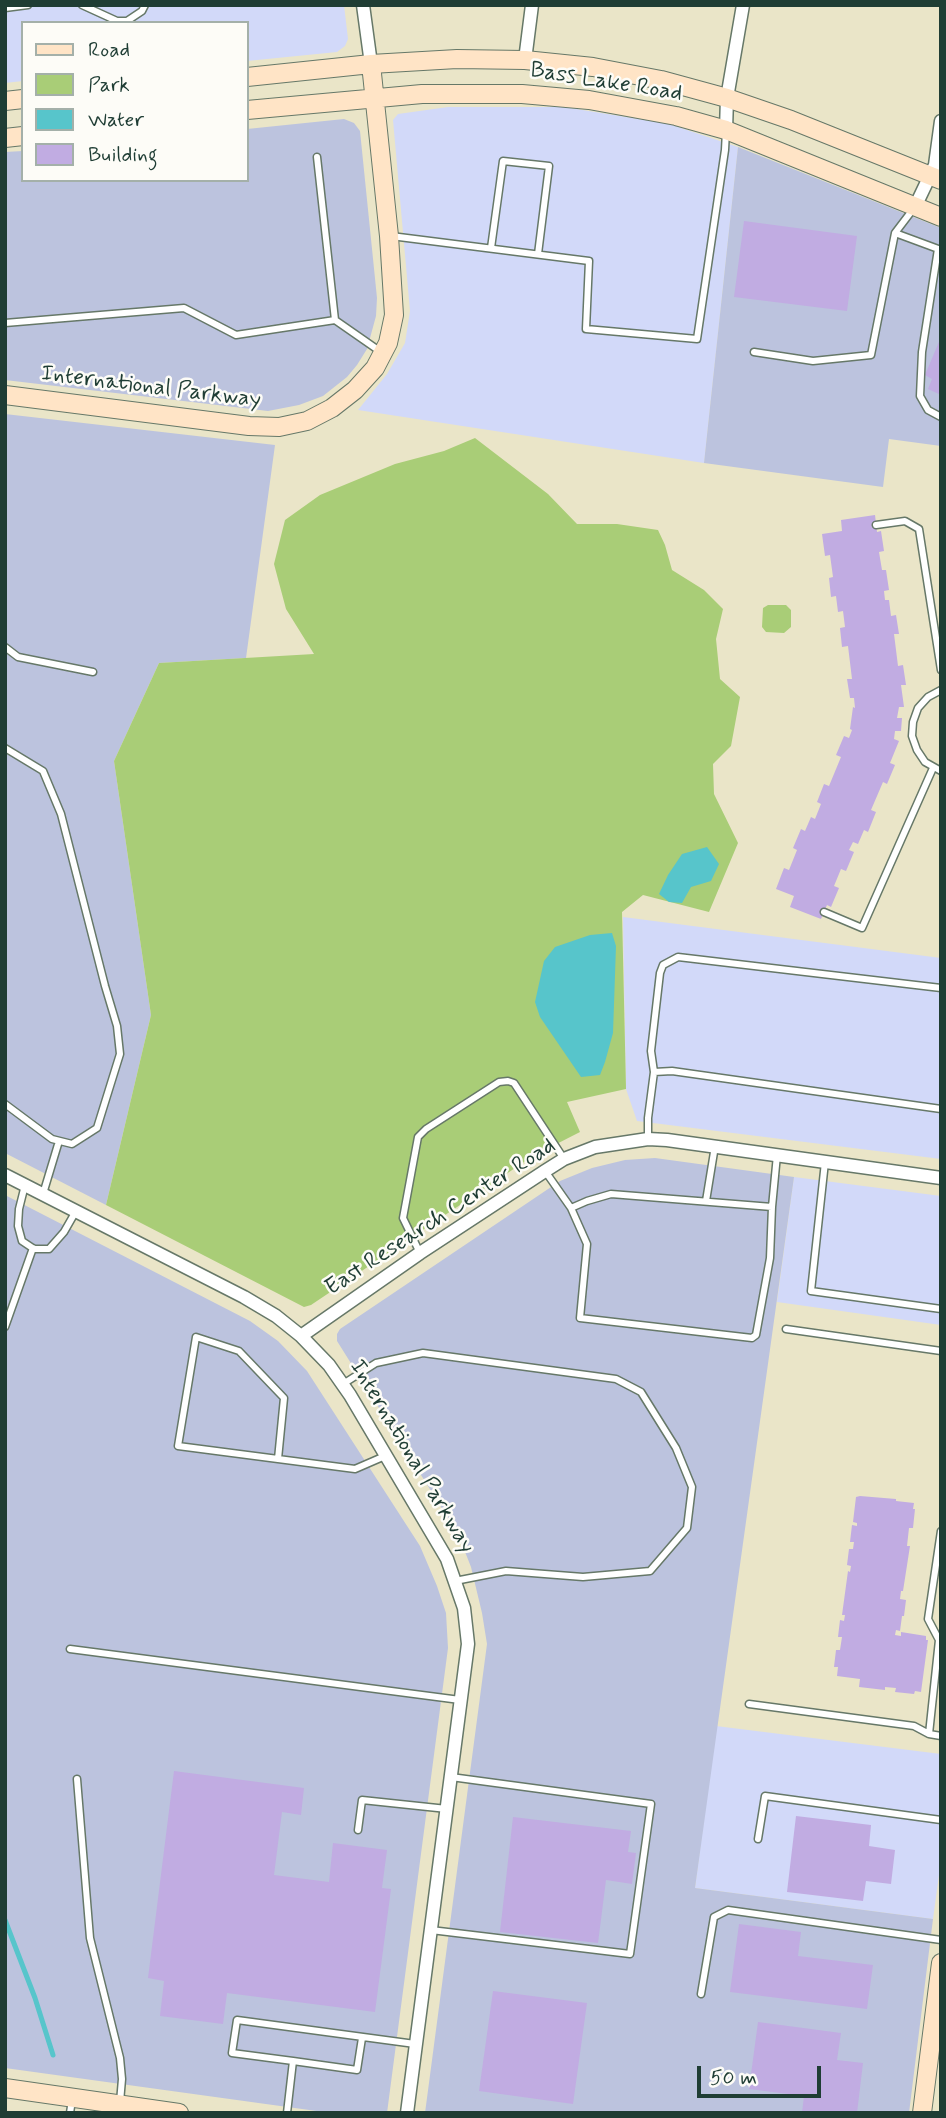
<!DOCTYPE html>
<style>
body{margin:0}
#map{position:relative;width:946px;height:2118px;overflow:hidden;background:#eae5c8;font-family:Mynerve,sans-serif}
canvas{display:block}
.frame{position:absolute;inset:0;border:7px solid #1f3d34;pointer-events:none}
.legend{position:absolute;left:21px;top:21px;width:228px;height:161px;box-sizing:border-box;background:#fdfcf7;border:2px solid #a4b0a9;margin:0;padding:9px 12px;list-style:none;font-size:21px;color:#1f3d34}
.legend li{display:flex;align-items:center;gap:14px;height:35px}
.legend b{width:35px;border:2px solid #a4b0a9}
.scale{position:absolute;left:697px;top:2066px;width:124px;height:32px;box-sizing:border-box;border:4px solid #1f3d34;border-top:0;padding-left:9px;font-size:21px;line-height:24px;white-space:nowrap;color:#1f3d34;-webkit-text-stroke:5px #fdfcf7;paint-order:stroke}
</style>
<div id="map">
<canvas width="946" height="2118"></canvas>
<div class="frame"></div>
<ul class="legend">
<li><b style="height:9px;background:#ffe4c6"></b>Road</li>
<li><b style="height:19px;background:#a9cd77"></b>Park</li>
<li><b style="height:19px;background:#57c5cb"></b>Water</li>
<li><b style="height:19px;background:#c1ace2"></b>Building</li>
</ul>
<div class="scale">50 m</div>
</div>
<script>
const c = document.querySelector('canvas').getContext('2d');
c.lineJoin = 'round';
function fill(path, color) { c.fillStyle = color; c.fill(path, 'evenodd'); }
const poly = rows => new Path2D(rows.map(r => 'M' + r).join(''));
function stroke(path, color, width, dash) { c.strokeStyle = color; c.lineWidth = width; c.lineCap = dash ? 'butt' : 'round'; c.setLineDash(dash || []); c.stroke(path); }
function drawText(font, color, halo, rows, align = 'center') {
  c.font = font + ' Mynerve,sans-serif'; c.lineWidth = 5; c.setLineDash([]); c.textBaseline = 'middle'; c.strokeStyle = halo; c.fillStyle = color; for (const [text, x, y, turn = 0] of rows) {
    c.save(); c.translate(x, y); c.rotate((+turn || 0) * Math.PI / 180); c.textAlign = isNaN(turn) ? turn : align; if (halo) c.strokeText(text, 0, 0); c.fillText(text, 0, 0); c.restore();
  }
}
const built = poly([
 [5,5,344,5,348,39,345,46,337,52,247,61,247,23,23,23,23,81,5,83],
 [448,107,564,107,669,124,738,147,704,463,358,410,387,374,405,343,410,311,393,120,398,114],
 [623,917,941,958,941,1159,637,1121,626,1089],
 [794,1177,941,1196,941,1325,777,1302],
 [716,1726,941,1754,941,1860,933,1919,695,1888]
]);
const industrial = poly([
 [344,119,354,123,360,131,377,298,376,316,367,349,357,365,347,377,323,396,299,405,268,411,5,380,5,152,23,151,23,180,247,180,247,129],
 [738,147,941,228,941,446,889,439,883,487,704,463],
 [5,414,275,445,246,658,159,663,114,761,151,1015,106,1205,5,1153],
 [655,1158,794,1177,695,1888,933,1919,909,2113,425,2113,487,1644,482,1613,471,1567,458,1534,337,1341,337,1334,340,1329,560,1181,592,1168,625,1160],
 [5,1195,250,1321,278,1341,307,1371,420,1546,437,1586,446,1613,448,1648,387,2113,331,2113,5,2068]
]);
const green = poly([
 [475,438,548,494,577,524,617,524,658,530,665,545,672,570,704,590,723,609,716,639,720,679,740,697,731,746,713,764,714,794,738,843,709,912,643,895,622,912,626,1089,567,1102,580,1132,533,1156,311,1305,304,1307,106,1205,151,1015,114,761,159,663,314,654,286,609,274,564,285,520,320,495,395,464,444,451],
 [768,605,786,605,791,610,791,627,784,633,766,632,762,627,763,608]
]);
const water = poly([
 [707,847,719,864,711,881,691,887,682,903,669,902,659,894,668,875,682,854],
 [612,933,616,946,613,1033,605,1062,600,1075,581,1077,540,1017,535,1002,544,961,555,947,590,935]
]);
const stream = poly([
 [5,1920,35,1998,53,2055]
]);
const building = poly([
 [744,221,857,236,847,311,734,297],
 [941,337,941,395,928,389,932,379,925,375],
 [875,515,877,532,881,531,884,551,879,552,882,570,886,570,889,590,884,591,885,600,889,600,891,616,896,615,899,634,894,634,898,666,903,665,906,685,901,685,904,707,899,707,897,718,902,718,901,731,895,731,894,739,899,741,890,763,895,765,887,784,883,782,871,810,876,812,868,832,864,830,858,844,853,842,849,850,854,852,846,871,841,869,834,886,839,888,831,907,827,905,821,919,790,907,794,896,776,889,784,868,789,870,797,850,793,848,801,829,805,831,811,817,815,819,821,804,817,802,824,784,829,786,841,757,836,755,844,736,849,738,852,730,850,729,853,707,855,708,854,698,850,698,847,679,852,679,848,646,842,647,840,628,845,627,843,611,838,612,836,596,831,597,829,578,833,577,830,555,825,556,822,534,842,531,841,520],
 [860,1496,896,1499,896,1501,914,1503,913,1509,915,1509,913,1528,909,1528,907,1546,910,1546,903,1591,901,1591,900,1599,906,1600,904,1616,902,1616,900,1631,896,1630,895,1635,901,1636,901,1632,926,1636,926,1640,928,1640,921,1692,915,1691,914,1694,895,1692,896,1688,885,1687,885,1690,859,1687,860,1679,837,1676,838,1667,834,1667,836,1650,840,1650,842,1637,838,1637,840,1620,844,1621,845,1615,842,1615,848,1571,850,1572,851,1566,847,1565,849,1549,853,1549,854,1542,850,1542,852,1525,857,1526,857,1523,853,1522,856,1497],
 [174,1771,304,1788,301,1815,282,1812,274,1875,329,1882,333,1843,387,1850,382,1888,391,1889,375,2012,227,1993,223,2024,160,2016,164,1981,148,1978],
 [796,1816,871,1825,869,1846,895,1850,891,1884,866,1881,863,1901,787,1892],
 [513,1817,631,1831,628,1852,636,1853,632,1884,606,1880,598,1943,500,1932],
 [739,1924,801,1932,798,1956,873,1965,867,2009,730,1992],
 [493,1991,587,2003,573,2104,479,2091],
 [758,2022,841,2033,837,2060,863,2063,857,2113,802,2113,804,2096,749,2089]
]);
const lane = poly([
 [82,5,117,21,127,21,142,11,145,5],
 [5,8,28,5],
 [317,157,335,320,381,352],
 [895,233,941,250],
 [391,236,589,261,586,329,697,339,725,150,726,131],
 [491,248,503,161,549,166,538,254],
 [938,249,922,352,920,396,928,410,941,417],
 [5,323,184,308,236,335,335,320],
 [754,352,813,361,871,355,895,233,914,208],
 [876,525,905,521,919,529,941,670],
 [5,647,18,657,93,672],
 [941,690,928,697,918,708,913,722,912,736,917,750,925,762,941,771],
 [5,748,43,771,61,814,105,986,117,1026,120,1054,97,1128,72,1144,52,1139,5,1104],
 [824,912,862,928,933,768],
 [654,1072,651,1051,660,973,663,965,678,957,941,988],
 [648,1139,648,1118,654,1072,672,1071,941,1109],
 [825,1162,811,1291,941,1309],
 [545,1171,571,1208,587,1201,611,1194,772,1207,777,1155],
 [25,1185,19,1209,18,1226,22,1241,34,1249,49,1249,64,1232,76,1211],
 [43,1194,59,1141],
 [706,1201,715,1146],
 [571,1208,587,1244,580,1318,752,1338,756,1335,770,1258,772,1207],
 [420,1253,403,1218,418,1137,426,1129,499,1082,508,1081,514,1083,564,1159],
 [5,1327,33,1248],
 [786,1329,941,1351],
 [343,1384,376,1363,423,1353,616,1379,641,1392,676,1448,692,1487,687,1528,650,1571,583,1577,506,1571,455,1581],
 [278,1459,284,1398,239,1351,196,1337,178,1446,278,1459,355,1469,385,1456],
 [70,1649,460,1700],
 [749,1704,914,1726,929,1734,941,1736],
 [929,1734,939,1640,928,1619,941,1531],
 [77,1779,90,1938,120,2058,122,2079,120,2102],
 [358,1830,362,1800,447,1809],
 [758,1839,765,1796,941,1820],
 [431,1930,630,1954,651,1804,451,1777],
 [701,1994,714,1917,728,1910,941,1940],
 [293,2061,357,2070,362,2038],
 [70,2113,72,2100],
 [287,2113,293,2061,232,2053,237,2020,415,2044]
]);
const street = poly([
 [363,5,371,64],
 [525,60,532,5],
 [726,130,727,98,743,5],
 [915,207,935,165,941,121],
 [5,1175,244,1297,276,1316,301,1336,329,1365,350,1395,447,1559,464,1608,468,1644,407,2113],
 [301,1336,420,1253,545,1171,564,1159,595,1147,648,1139,667,1140,941,1178]
]);
const secondary = poly([
 [247,77,371,64,457,59,525,60,593,67,661,80,727,98,791,120,941,180],
 [5,101,23,99],
 [247,110,422,94,522,94,589,100,676,116,726,130,941,217],
 [5,138,23,136],
 [5,395,249,426,279,427,307,421,332,408,355,390,375,368,388,343,394,315,389,236,371,64],
 [5,2088,179,2113],
 [922,2113,941,1963]
]);
const streetNames = [
 ["Bass Lake Road",606,83,9],
 ["International Parkway",151,388,7],
 ["East Research Center Road",441,1218,-33],
 ["International Parkway",411,1457,59]
];
fill(built, '#d2d9f9');
fill(industrial, '#bcc3de');
fill(green, '#a9cd77');
fill(water, '#57c5cb');
stroke(stream, '#57c5cb', 5);
fill(building, '#c1ace2');
stroke(lane, '#667868', 9);
stroke(street, '#667868', 15);
stroke(secondary, '#667868', 20);
stroke(lane, '#fff', 6);
stroke(street, '#fff', 12);
stroke(secondary, '#ffe4c6', 18);
drawText('23px', '#1f3d34', '#fdfcf7', streetNames);
</script>
